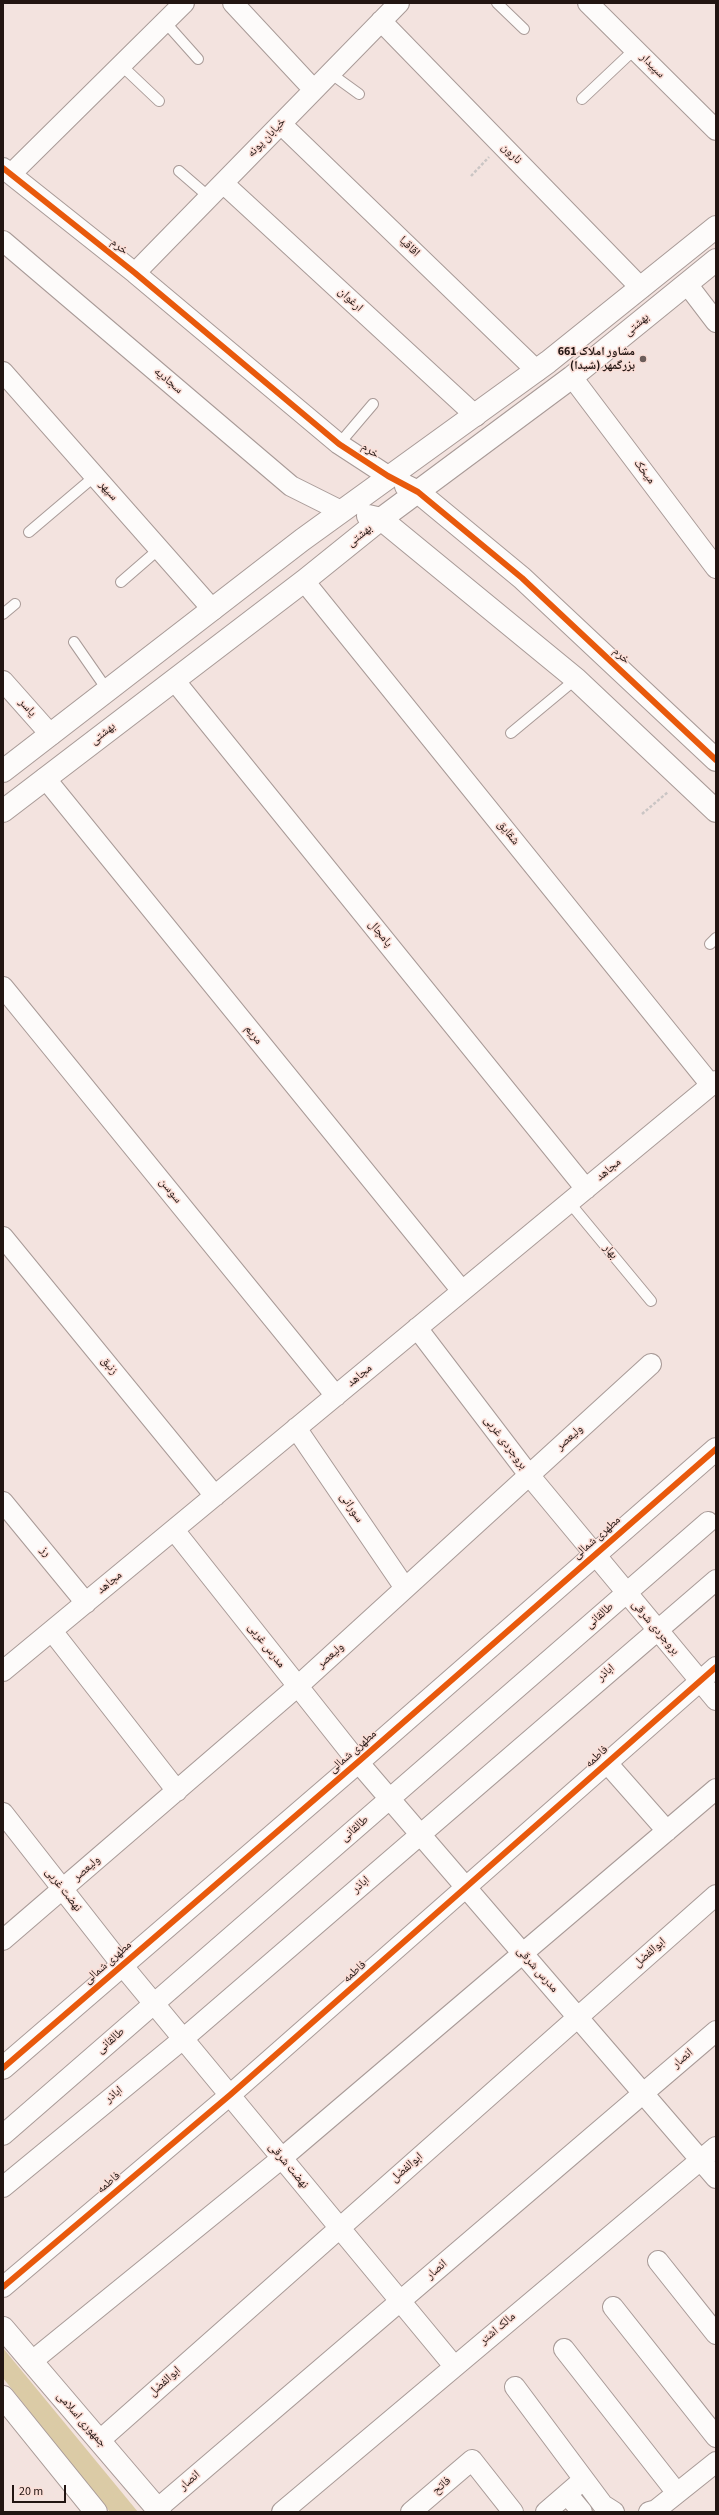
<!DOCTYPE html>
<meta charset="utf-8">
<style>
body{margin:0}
#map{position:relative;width:719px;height:2515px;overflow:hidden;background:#f3e3df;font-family:"Source Sans 3",sans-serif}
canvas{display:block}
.frame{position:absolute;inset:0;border:4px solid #221512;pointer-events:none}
.scale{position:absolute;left:12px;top:2485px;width:54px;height:18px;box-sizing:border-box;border:2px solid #221512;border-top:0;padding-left:5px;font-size:12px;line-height:14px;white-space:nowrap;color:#221512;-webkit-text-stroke:3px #fbded7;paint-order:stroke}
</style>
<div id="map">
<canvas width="719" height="2515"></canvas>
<div class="frame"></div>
<div class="scale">20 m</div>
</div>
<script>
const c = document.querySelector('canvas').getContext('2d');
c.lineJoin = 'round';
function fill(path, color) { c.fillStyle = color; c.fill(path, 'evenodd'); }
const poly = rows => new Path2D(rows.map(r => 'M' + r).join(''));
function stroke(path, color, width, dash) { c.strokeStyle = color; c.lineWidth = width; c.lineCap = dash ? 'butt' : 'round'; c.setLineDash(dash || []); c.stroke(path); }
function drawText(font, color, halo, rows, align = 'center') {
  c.font = font + ' "Source Sans 3","Noto Naskh Arabic",sans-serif'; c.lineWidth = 3; c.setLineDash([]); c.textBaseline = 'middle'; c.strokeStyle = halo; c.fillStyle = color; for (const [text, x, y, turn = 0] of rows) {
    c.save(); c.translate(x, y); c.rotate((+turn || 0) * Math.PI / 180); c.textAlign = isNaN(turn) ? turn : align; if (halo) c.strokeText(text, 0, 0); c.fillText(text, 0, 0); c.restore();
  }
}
const green = poly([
 [3,2348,138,2512,110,2512,3,2378]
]);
const path = poly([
 [471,176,489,157],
 [642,814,668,792]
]);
const service = poly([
 [497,3,524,29],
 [165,22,198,59],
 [121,65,159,101],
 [330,73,359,94],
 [582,99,635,49],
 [179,171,209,197],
 [339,444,373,404],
 [29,532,95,476],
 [121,582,159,549],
 [3,614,15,604],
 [74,642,108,691],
 [511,733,576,679],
 [710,944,716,938],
 [569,1202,651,1301]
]);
const minor = poly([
 [233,3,314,90],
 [588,3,716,130],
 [381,21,641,288],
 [281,124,537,371],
 [3,168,135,273,339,444,388,476],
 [11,174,184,3],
 [223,183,476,416],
 [3,241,291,486,341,511],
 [135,273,399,3],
 [687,284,716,322],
 [3,372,213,610],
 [572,377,716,568],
 [304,581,711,1085],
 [174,680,586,1189],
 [3,681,51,735],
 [45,778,462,1291],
 [3,987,336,1396],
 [3,1237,215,1496],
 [417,1328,529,1475,716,1700],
 [296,1428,405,1588],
 [3,1502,86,1603],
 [174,1530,358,1762,716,2178],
 [52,1631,177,1791],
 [3,1671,716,1081],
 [607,1763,667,1831],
 [3,1813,122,1965,454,2366],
 [3,1940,298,1686,651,1364],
 [3,2135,708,1522],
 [3,2187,183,2039,716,1580],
 [658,2261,716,2334],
 [3,2287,230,2095,716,1667],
 [613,2307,716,2437],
 [564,2349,677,2493],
 [31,2362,282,2158,716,1789],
 [515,2387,603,2505,614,2512],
 [99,2441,716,1895],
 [567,2494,582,2512],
 [157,2509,716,2031],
 [282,2512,716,2147],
 [411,2512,472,2460,513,2512],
 [546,2512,583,2480],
 [649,2512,656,2510,716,2462]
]);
const tertiary = poly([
 [406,486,418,492,522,578,716,760],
 [368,516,381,519,576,679,716,811],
 [3,771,302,540,548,362,716,227],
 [3,811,304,581,381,519,572,377,716,260],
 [3,2068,358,1762,716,1449]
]);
const secondary = poly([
 [3,2328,160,2512],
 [3,2397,96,2512]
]);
const cycleway = poly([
 [3,168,135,273,339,444,388,476,418,492,522,578,716,760],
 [3,2068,358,1762,716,1449],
 [3,2287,230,2095,716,1667]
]);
const markers = [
 [643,359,4,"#6b5d5a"]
];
const streetNames = [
 ["سپیدار",652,66,45],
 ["خیابان پونه",267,138,-46],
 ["نارون",511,154,46],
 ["خرم",119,247,39],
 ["اقاقیا",409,247,44],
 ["ارغوان",350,300,43],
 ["بهشتی",637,325,-40],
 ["سجادیه",168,381,40],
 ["خرم",370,451,34],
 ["میخک",644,472,53],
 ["سپهر",108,491,49],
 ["بهشتی",360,536,-39],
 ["خرم",621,656,43],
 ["یاسر",27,708,48],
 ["بهشتی",103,734,-38],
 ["شقایق",508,833,51],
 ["پامچال",380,934,51],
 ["مریم",253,1035,51],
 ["مجاهد",609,1170,-40],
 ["سوسن",170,1191,51],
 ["بهار",610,1252,50],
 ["زنبق",109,1366,51],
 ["مجاهد",360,1376,-40],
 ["ولیعصر",570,1438,-42],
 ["بروجردی غربی",505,1443,53],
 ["سورانی",351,1508,56],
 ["مطهری شمالی",597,1538,-41],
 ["رز",45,1552,50],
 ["مجاهد",110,1583,-40],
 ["طالقانی",600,1616,-41],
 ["بروجردی شرقی",655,1628,50],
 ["مدرس غربی",266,1646,52],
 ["ولیعصر",331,1656,-42],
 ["اباذر",606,1673,-41],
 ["مطهری شمالی",353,1752,-41],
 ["فاطمه",597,1757,-42],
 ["طالقانی",355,1829,-41],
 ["ولیعصر",87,1869,-41],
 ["اباذر",361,1885,-41],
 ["نهضت غربی",63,1890,52],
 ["ابوالفضل",650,1953,-41],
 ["مطهری شمالی",108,1963,-41],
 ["مدرس شرقی",537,1970,49],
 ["فاطمه",355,1972,-41],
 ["طالقانی",111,2041,-41],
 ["انصار",683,2059,-41],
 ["اباذر",114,2095,-39],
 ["نهضت شرقی",288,2166,50],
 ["ابوالفضل",407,2168,-41],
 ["فاطمه",109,2183,-40],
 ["انصار",437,2270,-41],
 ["مالک اشتر",498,2329,-40],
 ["ابوالفضل",165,2382,-42],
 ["جمهوری اسلامی",81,2420,49],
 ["انصار",190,2481,-41],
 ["فاتح",442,2486,-41]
];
const poiNames = [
 ["مشاور املاک 661",635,352],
 ["بزرگمهر (شیدا)",635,366]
];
fill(green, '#dbcba6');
stroke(service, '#a89a97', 12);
stroke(minor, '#a89a97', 22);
stroke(tertiary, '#a89a97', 24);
stroke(secondary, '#a89a97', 24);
stroke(path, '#cac5c4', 2.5, [3, 2]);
stroke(service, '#fdfbfa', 10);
stroke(minor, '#fdfbfa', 20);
stroke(tertiary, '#fdfbfa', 22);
stroke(secondary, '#fdfbfa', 22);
stroke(cycleway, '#e8590c', 6);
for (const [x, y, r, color] of markers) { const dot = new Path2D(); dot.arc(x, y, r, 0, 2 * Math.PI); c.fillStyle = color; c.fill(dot); stroke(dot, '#fbded7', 1.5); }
drawText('12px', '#221512', '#fbded7', streetNames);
drawText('bold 12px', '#221512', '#fbded7', poiNames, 'right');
</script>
